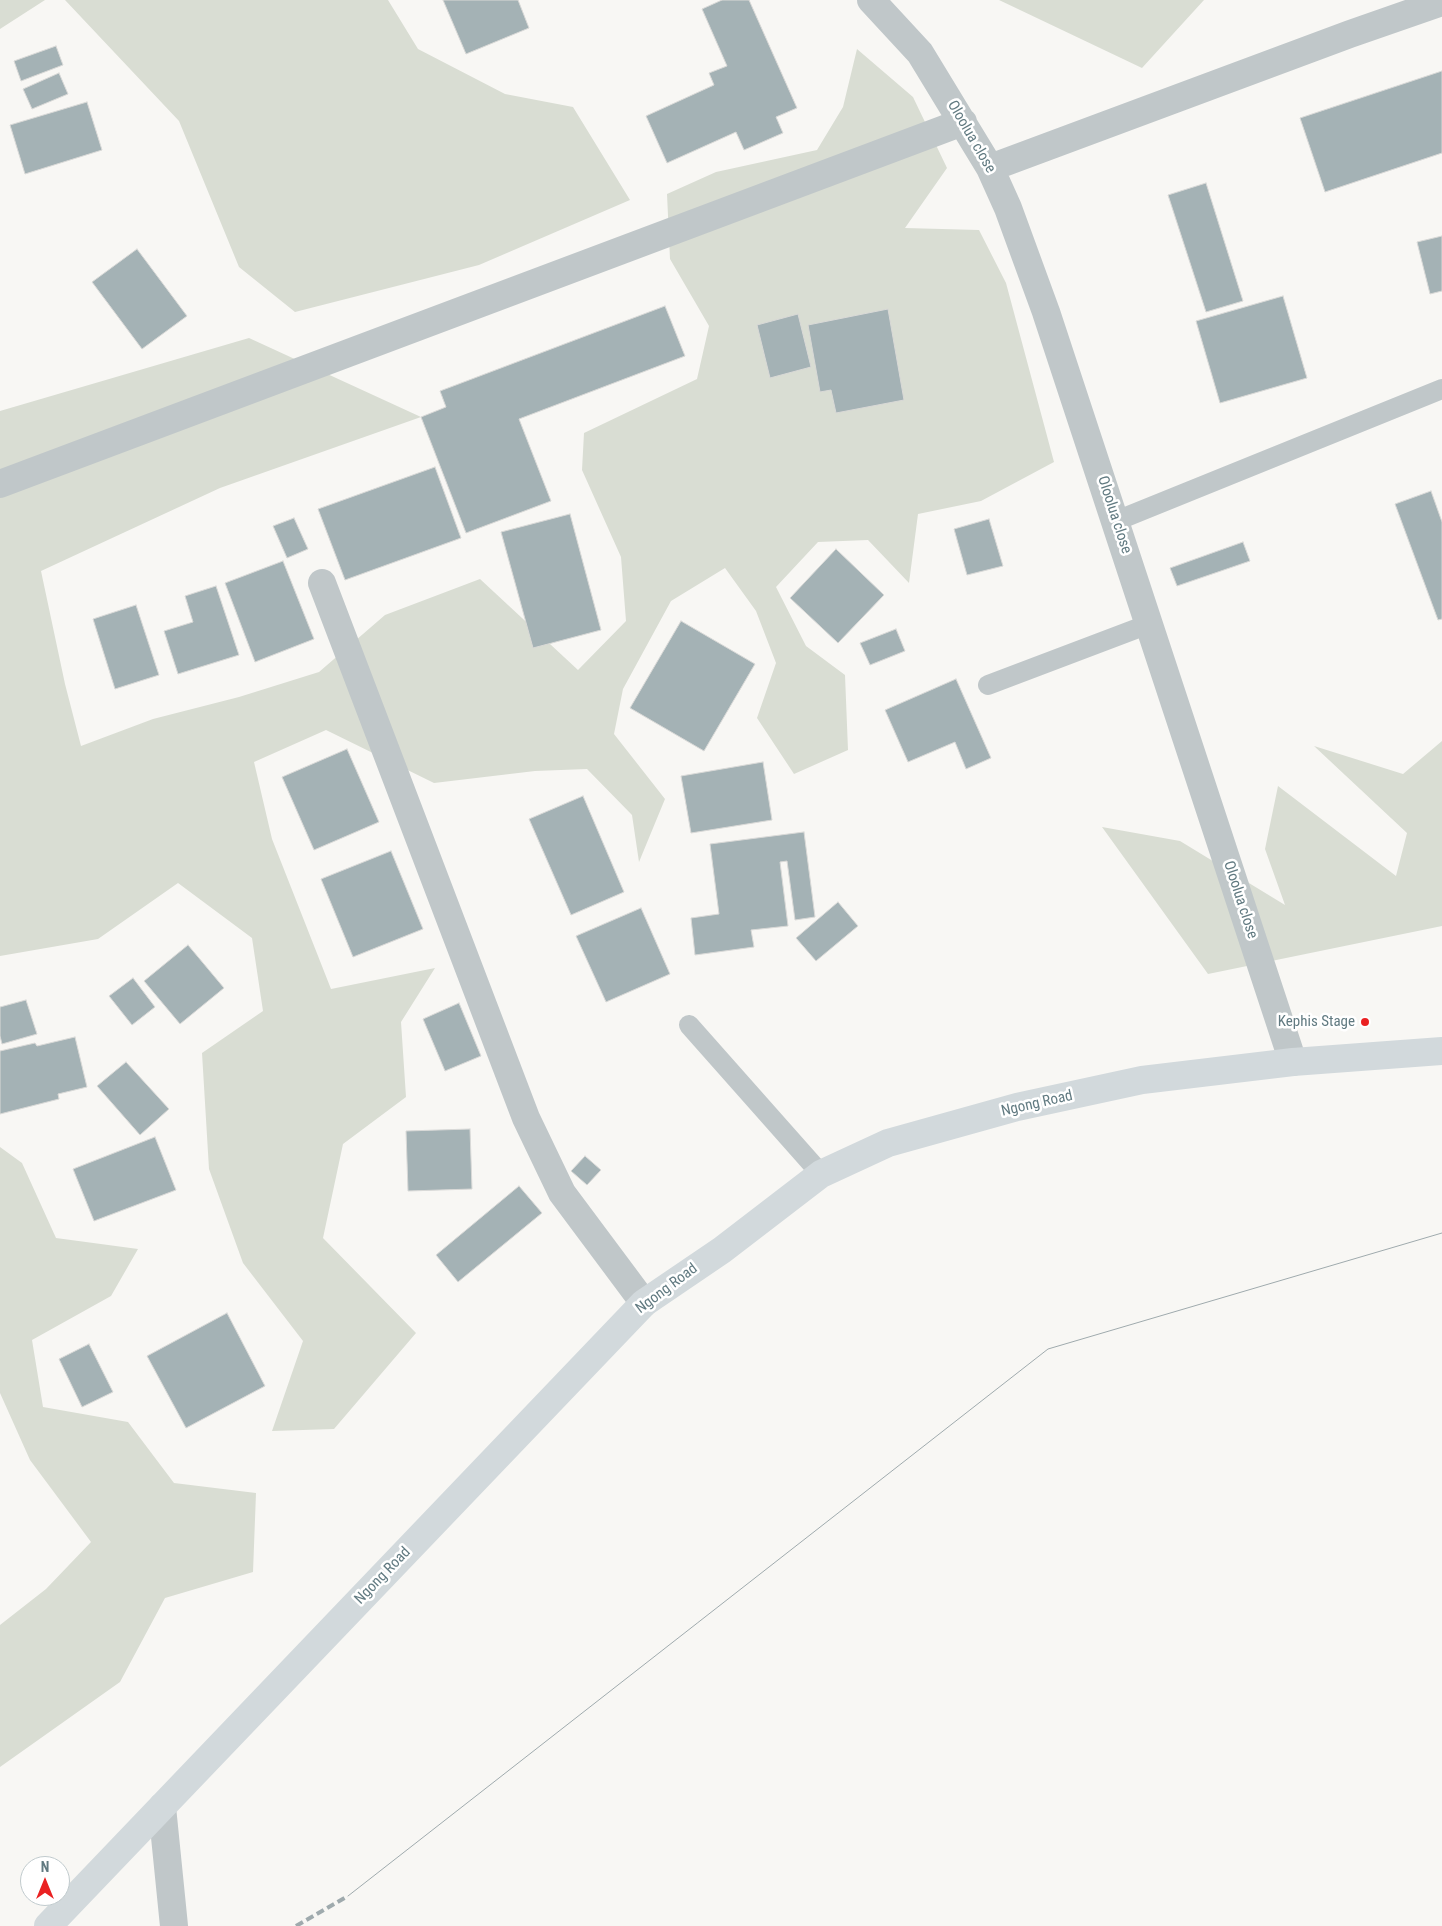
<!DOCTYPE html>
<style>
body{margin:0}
#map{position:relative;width:1442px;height:1926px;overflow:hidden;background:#f8f7f4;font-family:"Roboto Condensed",sans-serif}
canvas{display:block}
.north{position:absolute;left:20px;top:1856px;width:50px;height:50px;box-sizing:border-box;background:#fff;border:1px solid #c0cacd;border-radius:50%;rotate:0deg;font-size:14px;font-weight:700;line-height:20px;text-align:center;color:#617a81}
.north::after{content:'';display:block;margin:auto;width:18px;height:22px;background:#ea2122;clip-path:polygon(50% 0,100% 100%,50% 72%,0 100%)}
</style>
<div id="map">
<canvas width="1442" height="1926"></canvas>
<div class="north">N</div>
</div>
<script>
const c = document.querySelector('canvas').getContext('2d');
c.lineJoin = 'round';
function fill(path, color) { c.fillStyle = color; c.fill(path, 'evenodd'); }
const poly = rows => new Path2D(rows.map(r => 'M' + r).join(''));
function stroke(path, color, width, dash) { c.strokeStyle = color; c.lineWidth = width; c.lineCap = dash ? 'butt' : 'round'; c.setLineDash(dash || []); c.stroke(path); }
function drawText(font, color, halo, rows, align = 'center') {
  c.font = font + ' "Roboto Condensed",sans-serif'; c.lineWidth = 5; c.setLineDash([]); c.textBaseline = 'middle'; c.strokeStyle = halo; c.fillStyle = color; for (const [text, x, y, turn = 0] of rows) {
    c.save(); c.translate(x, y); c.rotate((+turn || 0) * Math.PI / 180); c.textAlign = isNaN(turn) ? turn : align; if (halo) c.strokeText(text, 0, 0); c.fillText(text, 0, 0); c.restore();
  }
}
const green = poly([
 [0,0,45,0,0,29],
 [65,0,388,0,418,49,505,94,573,107,630,200,479,265,295,312,239,267,179,121],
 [999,0,1204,0,1142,68],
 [857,49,913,97,947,168,905,228,979,230,1006,283,1054,462,981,501,918,514,909,583,868,540,818,542,776,587,806,646,845,675,848,750,794,774,757,718,776,663,756,611,725,568,671,601,623,689,614,734,665,799,639,862,632,815,587,769,535,771,434,783,326,730,254,762,272,839,331,989,435,968,401,1022,406,1097,343,1144,323,1238,416,1333,334,1429,272,1431,303,1341,243,1263,209,1169,202,1053,263,1011,252,938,178,883,98,939,0,956,0,411,249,338,421,417,220,488,41,571,65,684,81,746,153,719,239,697,319,672,385,615,480,579,578,670,626,621,621,557,582,470,584,433,697,379,709,326,670,259,667,194,716,172,817,150,843,107],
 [1442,741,1442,926,1208,974,1102,827,1180,841,1285,905,1265,849,1278,786,1396,876,1407,833,1314,746,1403,774],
 [0,1147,22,1163,56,1238,138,1249,111,1296,32,1340,43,1407,128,1422,174,1483,256,1493,253,1572,165,1598,120,1682,0,1767,0,1625,46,1589,91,1542,30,1460,0,1393]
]);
const building = poly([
 [443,0,518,0,529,28,466,54,443,0],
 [722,0,749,0,797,108,776,117,783,133,744,150,736,132,667,163,646,116,714,85,709,73,727,66,702,9,722,0],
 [56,46,63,65,21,81,14,61,56,46],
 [1442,71,1442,153,1325,192,1300,118,1442,71],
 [59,73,68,94,32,109,23,89,59,73],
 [87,102,102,150,25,174,10,125,87,102],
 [1206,183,1243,301,1206,312,1168,195,1206,183],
 [1442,236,1442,291,1430,294,1417,242,1442,236],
 [137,249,187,316,142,349,92,282,137,249],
 [1283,296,1307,378,1220,403,1196,321,1283,296],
 [665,306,685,356,519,419,551,501,466,533,421,417,446,407,440,391,665,306],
 [888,309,904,400,836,413,831,390,820,392,808,325,888,309],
 [798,314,811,367,770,378,757,325,798,314],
 [435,467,461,538,345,580,318,509,435,467],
 [1431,491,1442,522,1442,619,1438,620,1395,504,1431,491],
 [570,514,601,630,533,648,501,532,570,514],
 [294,518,308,549,287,558,273,526,294,518],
 [989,519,1003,566,967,575,954,529,989,519],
 [1243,542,1250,561,1177,586,1170,568,1243,542],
 [836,549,884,595,838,643,790,598,836,549],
 [283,561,314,639,255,662,225,583,283,561],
 [216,586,239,655,178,674,164,631,193,622,185,596,216,586],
 [136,605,159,675,115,689,93,619,136,605],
 [681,621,755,664,704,751,630,708,681,621],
 [896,629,905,651,870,665,860,643,896,629],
 [956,679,991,758,966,769,955,742,908,762,885,710,956,679],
 [347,749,379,822,314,850,282,777,347,749],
 [763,762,772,820,691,833,681,776,763,762],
 [583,796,624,892,571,915,529,819,583,796],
 [804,832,815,917,795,920,787,861,780,862,788,926,751,930,754,947,695,955,691,918,719,914,710,844,804,832],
 [391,851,423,929,353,957,321,879,391,851],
 [838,902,858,926,816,961,796,938,838,902],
 [641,908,670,974,606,1002,576,936,641,908],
 [188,945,224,988,180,1024,144,981,188,945],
 [133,978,155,1007,132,1025,109,996,133,978],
 [26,1000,37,1034,2,1044,0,1036,0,1007,26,1000],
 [459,1003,481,1056,445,1071,423,1019,459,1003],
 [75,1037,87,1087,58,1094,59,1099,0,1114,0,1051,35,1043,37,1046,75,1037],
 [126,1062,169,1109,140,1135,97,1086,126,1062],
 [470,1129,472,1189,408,1191,406,1131,470,1129],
 [155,1137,176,1190,94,1221,73,1169,155,1137],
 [585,1156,601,1170,587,1185,571,1171,585,1156],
 [519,1186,542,1213,458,1282,436,1255,519,1186],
 [227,1313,265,1386,186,1428,147,1356,227,1313],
 [89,1344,113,1392,82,1407,59,1359,89,1344]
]);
const service = poly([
 [1116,521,1442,389],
 [988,685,1149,624],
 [689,1025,821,1174]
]);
const minor = poly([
 [871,0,920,53,990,168,1008,208,1046,312,1293,1062],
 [990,168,1350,34,1442,2],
 [0,484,963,122],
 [322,583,526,1118,562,1193,644,1303],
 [162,1807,174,1926]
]);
const secondary = poly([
 [48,1926,644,1303,722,1250,821,1174,888,1143,1017,1107,1142,1080,1293,1062,1442,1051]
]);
const tram = poly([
 [348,1896,1048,1349,1442,1233]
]);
const rail = poly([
 [296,1926,348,1896]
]);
const markers = [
 [1365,1022,5,"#ea2122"]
];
const streetNames = [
 ["Oloolua close",971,137,60],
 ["Oloolua close",1114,515,72],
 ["Oloolua close",1240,900,72],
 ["Ngong Road",1037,1104,-13],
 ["Ngong Road",667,1289,-37],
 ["Ngong Road",383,1576,-46]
];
const poiNames = [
 ["Kephis Stage",1355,1022]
];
fill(green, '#d9ddd3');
fill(building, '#a4b2b5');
stroke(building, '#d9d9d7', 1);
stroke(service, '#c0c7c9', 20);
stroke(minor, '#c0c7c9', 28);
stroke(secondary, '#d2d9dc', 28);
stroke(tram, '#9faaad', 1);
stroke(rail, '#9faaad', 4, [8, 4]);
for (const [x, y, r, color] of markers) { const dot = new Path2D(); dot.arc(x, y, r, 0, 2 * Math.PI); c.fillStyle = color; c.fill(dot); stroke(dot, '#fff', 2); }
drawText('15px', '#617a81', '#fff', streetNames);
drawText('15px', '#617a81', '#fff', poiNames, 'right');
</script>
